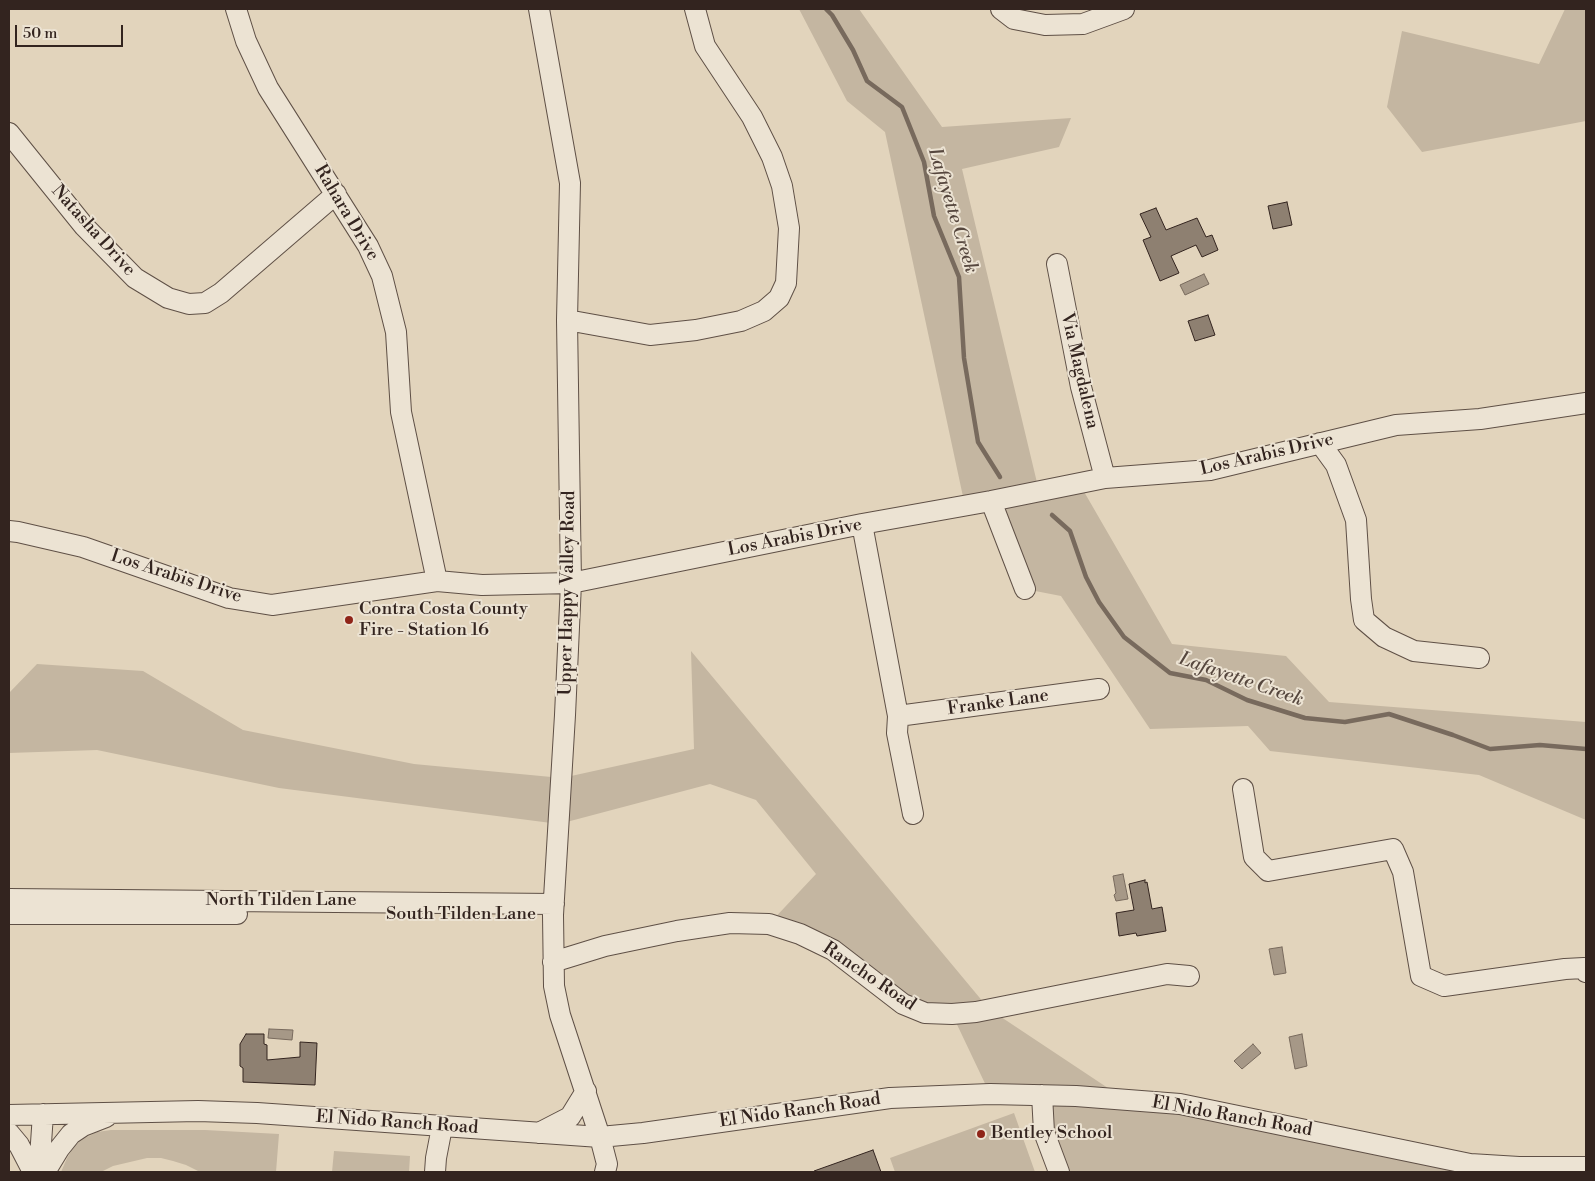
<!DOCTYPE html>
<style>
body{margin:0}
#map{position:relative;width:1595px;height:1181px;overflow:hidden;background:#e2d4bc;font-family:"Libre Bodoni",serif}
canvas{display:block}
.frame{position:absolute;inset:0;border:10px solid #33241f;pointer-events:none}
.scale{position:absolute;left:15px;top:25px;width:108px;height:22px;box-sizing:border-box;border:2px solid #33241f;border-top:0;padding-left:6px;font-size:15px;line-height:18px;white-space:nowrap;color:#33241f;-webkit-text-stroke:4px #ece3d3;paint-order:stroke}
</style>
<div id="map">
<canvas width="1595" height="1181"></canvas>
<div class="frame"></div>
<div class="scale">50 m</div>
</div>
<script>
const c = document.querySelector('canvas').getContext('2d');
c.lineJoin = 'round';
function fill(path, color) { c.fillStyle = color; c.fill(path, 'evenodd'); }
const poly = rows => new Path2D(rows.map(r => 'M' + r).join(''));
function stroke(path, color, width, dash) { c.strokeStyle = color; c.lineWidth = width; c.lineCap = dash ? 'butt' : 'round'; c.setLineDash(dash || []); c.stroke(path); }
function drawText(font, color, halo, rows, align = 'center') {
  c.font = font + ' "Libre Bodoni",serif'; c.lineWidth = 4; c.setLineDash([]); c.textBaseline = 'middle'; c.strokeStyle = halo; c.fillStyle = color; for (const [text, x, y, turn = 0] of rows) {
    c.save(); c.translate(x, y); c.rotate((+turn || 0) * Math.PI / 180); c.textAlign = isNaN(turn) ? turn : align; if (halo) c.strokeText(text, 0, 0); c.fillText(text, 0, 0); c.restore();
  }
}
const green = poly([
 [799,9,859,9,942,127,1071,118,1059,147,962,169,1039,491,1079,483,1172,644,1286,656,1329,702,1586,722,1586,820,1479,775,1270,751,1248,726,1150,729,1061,596,1025,589,991,501,965,506,885,132,847,101],
 [1565,9,1586,9,1586,121,1422,152,1387,107,1402,31,1539,64],
 [691,651,989,1009,1126,1100,1470,1164,1586,1172,1059,1172,1042,1096,990,1094,952,1014,878,986,769,924,816,874,756,800,710,784,559,824,279,788,97,750,9,753,9,693,37,664,143,671,243,730,414,764,562,778,694,749],
 [1014,1113,1035,1172,895,1172,890,1158],
 [111,1130,205,1130,279,1134,276,1172,200,1172,186,1165,173,1161,161,1158,147,1158,113,1166,101,1172,61,1172,67,1158,75,1145,85,1138,97,1132],
 [334,1151,410,1156,409,1172,332,1172]
]);
const water = poly([
 [1204,274,1209,284,1185,295,1180,285,1204,274],
 [1123,874,1128,899,1116,901,1114,895,1116,893,1113,876,1123,874],
 [1282,947,1286,973,1274,975,1269,949,1282,947],
 [269,1029,293,1030,292,1040,268,1038,269,1029],
 [1302,1034,1307,1066,1295,1069,1289,1037,1302,1034],
 [1253,1044,1261,1053,1242,1069,1234,1061,1253,1044]
]);
const stream = poly([
 [826,9,832,15,853,50,867,81,902,107,924,162,934,216,959,277,964,358,978,442,1000,477],
 [1052,515,1070,531,1086,577,1099,602,1124,637,1170,673,1206,680,1247,700,1305,718,1345,722,1389,714,1453,735,1490,749,1540,745,1586,749]
]);
const building = poly([
 [1287,202,1292,225,1273,229,1268,206,1287,202],
 [1156,208,1166,230,1197,218,1206,237,1212,235,1218,250,1202,257,1196,245,1171,256,1179,273,1160,281,1143,240,1151,237,1140,214,1156,208],
 [1208,315,1215,335,1195,341,1188,321,1208,315],
 [1145,880,1145,883,1147,882,1152,909,1162,907,1166,931,1137,936,1136,933,1119,936,1116,913,1134,910,1129,884,1145,880],
 [246,1034,264,1034,264,1044,267,1045,267,1060,300,1057,300,1042,317,1043,315,1085,243,1082,243,1068,240,1066,240,1044,246,1034],
 [873,1150,881,1172,815,1172,814,1171,873,1150]
]);
const minor = poly([
 [236,9,246,41,268,88,368,246,382,276,396,332,401,412,437,581],
 [539,9,570,183,567,320,571,583,565,715,553,915,554,986,560,1015,600,1137,607,1164,605,1172],
 [1001,9,1014,19,1045,25,1083,24,1124,9],
 [9,133,84,226,135,278,168,298,189,304,205,303,221,293,336,194],
 [1057,264,1081,387,1105,478],
 [567,320,650,335,696,330,741,321,764,311,779,298,786,283,789,228,782,186,772,157,752,117,705,46,695,9],
 [1320,443,1336,465,1356,520,1361,599,1364,620,1384,637,1414,651,1479,658],
 [991,501,1025,589],
 [862,524,898,716,897,733,913,814],
 [9,531,18,532,83,547,229,598,272,605,437,581,482,585,571,583,862,524,991,501,1105,478,1210,470,1396,425,1480,419,1586,403],
 [898,716,1099,689],
 [1243,789,1254,857,1268,871,1393,849,1403,872,1421,976,1444,986,1565,969,1584,968,1586,972],
 [9,899,554,904],
 [9,914,237,914],
 [553,962,605,946,677,931,730,923,769,924,800,934,833,950,903,1004,925,1013,952,1014,976,1012,1167,974,1189,976],
 [1042,1095,1044,1132,1059,1172],
 [9,1115,198,1111,257,1113,600,1137,643,1133,890,1098,990,1094,1076,1096,1180,1104,1470,1164,1519,1167,1586,1167],
 [9,1133,19,1145,33,1172],
 [539,1133,570,1117,586,1091],
 [39,1172,43,1114],
 [45,1172,59,1149,71,1134,83,1126,106,1117],
 [435,1172,436,1158,442,1127]
]);
const markers = [
 [349,620,5,"#8f2418"],
 [981,1134,5,"#8f2418"]
];
const streetNames = [
 ["Rahara Drive",346,213,59],
 ["Natasha Drive",93,231,48],
 ["Via Magdalena",1079,371,77],
 ["Los Arabis Drive",1267,455,-13],
 ["Los Arabis Drive",795,538,-11],
 ["Los Arabis Drive",176,577,18],
 ["Upper Happy Valley Road",568,593,-89],
 ["Franke Lane",998,703,-8],
 ["North Tilden Lane",281,901],
 ["South Tilden Lane",461,915],
 ["Rancho Road",869,977,34],
 ["El Nido Ranch Road",800,1111,-8],
 ["El Nido Ranch Road",1232,1117,10],
 ["El Nido Ranch Road",397,1123,4]
];
const poiNames = [
 ["Contra Costa County",359,610],
 ["Fire - Station 16",359,631],
 ["Bentley School",991,1134]
];
const waterNames = [
 ["Lafayette Creek",952,211,73],
 ["Lafayette Creek",1241,680,19]
];
fill(green, '#c4b6a1');
fill(water, '#a69887');
stroke(water, '#786a5d', 1);
stroke(stream, '#786a5d', 4.5);
fill(building, '#8e8071');
stroke(building, '#33241f', 1);
stroke(minor, '#5f5046', 22);
stroke(minor, '#ece3d3', 20);
for (const [x, y, r, color] of markers) { const dot = new Path2D(); dot.arc(x, y, r, 0, 2 * Math.PI); c.fillStyle = color; c.fill(dot); stroke(dot, '#ece3d3', 2); }
drawText('18px', '#33241f', '#ece3d3', streetNames);
drawText('18px', '#33241f', '#ece3d3', poiNames, 'left');
drawText('italic 19px', '#56473e', '#ece3d3', waterNames);
</script>
